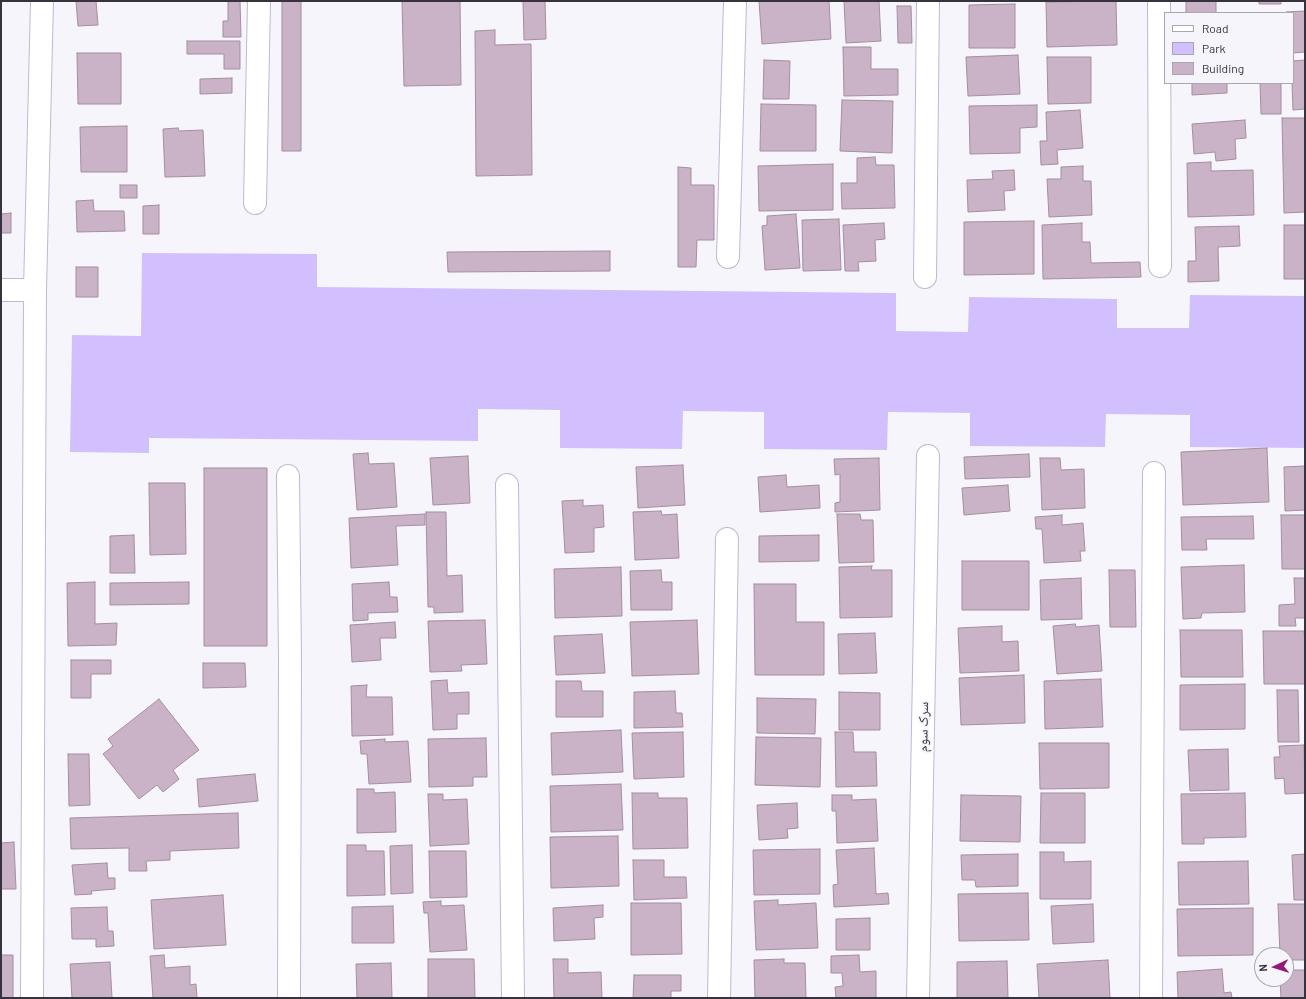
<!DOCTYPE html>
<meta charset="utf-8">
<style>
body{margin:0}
#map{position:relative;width:1306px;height:999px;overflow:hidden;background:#f6f5fb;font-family:Barlow,sans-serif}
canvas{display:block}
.frame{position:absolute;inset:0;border:2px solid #36333e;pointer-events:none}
.legend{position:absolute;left:1164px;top:12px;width:130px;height:72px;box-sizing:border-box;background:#f6f5fb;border:1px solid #a9a7af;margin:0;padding:5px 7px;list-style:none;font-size:12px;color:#36333e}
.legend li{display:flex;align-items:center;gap:8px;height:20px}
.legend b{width:20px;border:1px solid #a9a7af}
.north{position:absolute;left:1254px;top:947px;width:40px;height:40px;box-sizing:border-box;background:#f6f5fb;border:1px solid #a9a7af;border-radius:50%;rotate:266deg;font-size:11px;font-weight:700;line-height:16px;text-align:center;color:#36333e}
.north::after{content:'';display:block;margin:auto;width:14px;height:18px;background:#941a77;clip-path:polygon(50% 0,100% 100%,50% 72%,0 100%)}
</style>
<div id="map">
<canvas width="1306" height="999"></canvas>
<div class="frame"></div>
<ul class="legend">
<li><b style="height:5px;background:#fff"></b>Road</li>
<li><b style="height:11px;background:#d2c0fe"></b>Park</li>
<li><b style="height:11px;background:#cbb3c7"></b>Building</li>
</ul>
<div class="north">N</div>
</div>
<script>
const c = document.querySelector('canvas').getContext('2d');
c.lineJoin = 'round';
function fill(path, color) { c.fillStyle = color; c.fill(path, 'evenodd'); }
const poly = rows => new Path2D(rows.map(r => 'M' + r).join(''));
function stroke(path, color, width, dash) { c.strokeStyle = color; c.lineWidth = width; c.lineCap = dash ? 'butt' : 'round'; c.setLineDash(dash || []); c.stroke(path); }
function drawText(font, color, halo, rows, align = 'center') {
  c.font = font + ' Barlow,"Noto Naskh Arabic",sans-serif'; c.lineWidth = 4; c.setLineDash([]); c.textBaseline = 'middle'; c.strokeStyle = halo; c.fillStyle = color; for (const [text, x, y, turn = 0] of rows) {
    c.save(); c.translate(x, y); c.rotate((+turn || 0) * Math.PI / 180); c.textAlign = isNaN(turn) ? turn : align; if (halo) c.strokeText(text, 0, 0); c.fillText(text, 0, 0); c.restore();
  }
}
const green = poly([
 [142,253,317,254,317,287,896,293,896,331,968,332,969,297,1117,299,1117,328,1189,328,1190,295,1305,296,1305,448,1190,447,1190,415,1106,414,1105,447,970,446,970,413,888,412,887,450,764,449,764,412,683,411,682,449,560,448,560,410,478,409,478,441,149,438,149,453,70,452,72,335,141,336]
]);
const building = poly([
 [76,1,96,1,98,25,78,26,76,1],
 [228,1,240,1,241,37,223,37,223,21,228,21,228,1],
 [282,1,301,1,301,151,282,151,282,1],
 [402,1,460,1,461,85,404,86,402,1],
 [523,1,545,1,546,39,524,40,523,1],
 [759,1,829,1,831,39,762,44,759,1],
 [844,1,879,1,881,41,846,43,844,1],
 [1116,1,1117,45,1047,47,1046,2,1116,1],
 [1186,1,1216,1,1216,13,1186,13,1186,1],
 [1259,1,1281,1,1281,4,1259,4,1259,1],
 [1015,4,1015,48,969,48,969,5,1015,4],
 [897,6,911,6,912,43,898,43,897,6],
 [1305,11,1305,52,1293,53,1293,13,1286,13,1286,12,1305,11],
 [495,30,495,45,531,44,532,175,476,176,475,31,495,30],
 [187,41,240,41,240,69,224,69,224,54,187,54,187,41],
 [843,47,871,47,871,69,898,69,898,95,844,96,843,47],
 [77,53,121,53,121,104,78,104,77,53],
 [1018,55,1020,94,968,96,966,57,1018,55],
 [1047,57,1091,57,1091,103,1048,104,1047,57],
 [764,60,790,61,789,99,763,99,764,60],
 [1305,60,1305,109,1293,110,1292,83,1293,83,1293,61,1305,60],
 [232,78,232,93,200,94,200,79,232,78],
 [1192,83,1227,83,1227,93,1192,95,1192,83],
 [1260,83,1281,83,1281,114,1261,114,1260,83],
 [842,100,893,101,892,153,840,151,842,100],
 [761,104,816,105,816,151,760,151,761,104],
 [1037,105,1037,127,1020,128,1020,153,970,154,969,106,1037,105],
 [1080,110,1083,148,1057,150,1058,164,1041,165,1040,141,1047,141,1046,112,1080,110],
 [1282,118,1305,118,1305,212,1284,213,1282,118],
 [1245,120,1246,138,1235,139,1236,159,1216,161,1215,152,1194,154,1192,124,1245,120],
 [127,126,127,172,81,172,80,127,127,126],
 [178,128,179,131,203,130,205,176,165,177,163,129,178,128],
 [875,157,876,165,894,165,895,208,842,209,841,183,857,183,857,158,875,157],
 [1211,162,1211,171,1253,170,1254,215,1188,217,1187,163,1211,162],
 [833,164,833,210,759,211,758,166,833,164],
 [1083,166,1083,181,1091,181,1092,215,1049,217,1047,179,1061,179,1061,167,1083,166],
 [678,167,691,168,691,185,714,185,714,240,697,240,696,267,678,267,678,167],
 [1014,170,1015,190,1004,191,1005,210,968,212,967,180,993,179,992,171,1014,170],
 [120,185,137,185,137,198,120,198,120,185],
 [93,200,94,211,124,211,125,231,77,232,76,201,93,200],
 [159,205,159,234,143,234,143,206,159,205],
 [11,213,11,233,1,233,1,214,11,213],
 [796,214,800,268,765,270,762,226,767,225,767,216,796,214],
 [839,219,841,270,803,271,802,220,839,219],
 [1034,221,1034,274,964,275,964,222,1034,221],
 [884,223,885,239,875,240,876,261,858,262,859,271,845,271,843,225,884,223],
 [1082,223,1082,242,1090,242,1091,263,1140,262,1141,277,1043,279,1042,225,1082,223],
 [1284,225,1305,225,1305,279,1284,279,1284,225],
 [1239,226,1240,246,1218,247,1219,281,1188,282,1188,261,1196,261,1195,227,1239,226],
 [610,251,610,271,448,272,447,252,610,251],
 [76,267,98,267,98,297,76,297,76,267],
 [1267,448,1269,502,1183,505,1181,452,1267,448],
 [368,453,369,464,394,463,397,507,357,510,353,454,368,453],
 [1029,454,1030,477,965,479,964,457,1029,454],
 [468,456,470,503,433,505,430,458,468,456],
 [879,458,880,510,835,512,835,503,840,502,840,474,835,475,834,459,879,458],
 [1040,458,1060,458,1061,470,1084,469,1085,508,1042,510,1040,458],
 [683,465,685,505,638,508,636,467,683,465],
 [1305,466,1305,510,1285,511,1284,467,1305,466],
 [204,468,267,468,267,646,204,646,204,468],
 [786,475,787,487,819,485,820,508,760,512,758,477,786,475],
 [149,483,185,483,186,554,150,555,149,483],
 [1008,485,1010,511,964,515,962,488,1008,485],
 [583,500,583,506,603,505,604,527,594,528,594,552,565,553,562,501,583,500],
 [661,511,662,515,677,514,679,558,635,560,633,512,661,511],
 [426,512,446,512,447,576,462,575,463,612,434,613,434,607,428,607,426,512],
 [425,514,425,525,396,526,398,565,351,568,349,518,425,514],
 [837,514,860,514,861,520,873,520,874,562,839,563,837,514],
 [1062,515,1062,525,1083,523,1085,551,1080,551,1081,561,1044,563,1042,529,1036,529,1035,517,1062,515],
 [1281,515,1305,515,1305,569,1282,569,1281,515],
 [1253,516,1254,539,1206,539,1207,550,1182,550,1181,517,1253,516],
 [134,535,135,573,110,573,110,536,134,535],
 [819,535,819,561,759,562,759,536,819,535],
 [962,561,1029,561,1029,610,962,610,962,561],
 [1244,565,1245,612,1202,613,1201,618,1183,619,1181,567,1244,565],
 [872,566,871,570,892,570,892,617,840,618,839,567,872,566],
 [621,567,622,616,555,618,554,569,621,567],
 [661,570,662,582,672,582,672,610,631,610,630,571,661,570],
 [1109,570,1135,570,1136,627,1110,627,1109,570],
 [1081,578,1082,619,1041,620,1040,580,1081,578],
 [1294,578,1305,578,1305,618,1295,618,1296,626,1279,626,1279,605,1295,604,1294,578],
 [95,582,95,624,117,623,116,645,68,646,67,583,95,582],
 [189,582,189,604,110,605,110,583,189,582],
 [389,582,390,597,397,597,398,612,368,613,368,620,353,621,352,584,389,582],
 [754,584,796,584,796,622,824,622,824,675,755,675,754,584],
 [485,620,487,664,461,665,462,671,430,672,428,621,485,620],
 [697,620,699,674,632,676,630,622,697,620],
 [395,622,396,638,380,638,381,660,352,662,350,625,395,622],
 [1075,624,1076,627,1099,625,1102,671,1057,674,1053,626,1075,624],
 [1002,626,1002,642,1018,641,1019,671,960,673,958,628,1002,626],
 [1180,630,1242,630,1243,677,1181,677,1180,630],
 [1263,631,1304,631,1305,642,1305,684,1264,684,1263,631],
 [875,633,877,673,839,674,838,634,875,633],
 [602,634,605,673,556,675,554,636,602,634],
 [71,660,111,660,111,674,91,674,91,698,71,698,71,660],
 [203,663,245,663,246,687,203,688,203,663],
 [1024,675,1025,723,961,725,959,678,1024,675],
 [1101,679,1103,727,1045,729,1044,681,1101,679],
 [447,680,448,693,469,692,469,714,457,714,457,729,433,730,431,681,447,680],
 [556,681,581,681,582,691,603,691,603,717,556,717,556,681],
 [1245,684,1245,729,1180,730,1180,685,1245,684],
 [367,685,366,697,392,697,393,735,352,736,351,686,367,685],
 [1277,690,1298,690,1299,742,1278,742,1277,690],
 [675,691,676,713,682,713,683,727,634,728,634,692,675,691],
 [839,692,880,693,880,730,839,730,839,692],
 [757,698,816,699,815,734,757,733,757,698],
 [159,699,199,750,173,770,179,779,163,792,157,785,139,799,103,754,113,746,108,739,159,699],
 [621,730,623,772,552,775,551,733,621,730],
 [683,732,684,777,634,779,632,733,683,732],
 [835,732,853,732,854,752,876,752,877,786,836,787,835,732],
 [756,737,821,738,820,787,755,785,756,737],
 [486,738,487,777,473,777,473,786,429,787,428,739,486,738],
 [385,739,385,742,408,741,411,782,369,784,367,754,361,754,360,741,385,739],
 [1039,743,1109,743,1109,788,1040,789,1039,743],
 [1304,745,1305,793,1285,794,1284,778,1275,779,1274,757,1280,757,1279,746,1304,745],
 [1228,749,1229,790,1190,791,1188,750,1228,749],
 [68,754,89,754,90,805,69,806,68,754],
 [255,774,258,801,199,807,197,779,255,774],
 [621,784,623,830,551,832,550,786,621,784],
 [357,789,374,789,374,793,395,792,396,832,357,833,357,789],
 [632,793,658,793,658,798,687,798,688,848,633,849,632,793],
 [1041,793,1085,793,1085,843,1040,843,1041,793],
 [1245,793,1246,837,1204,838,1204,844,1182,844,1181,794,1245,793],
 [428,794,443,794,443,800,467,799,469,844,430,846,428,794],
 [832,795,852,795,852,800,876,799,878,841,837,843,836,811,832,811,832,795],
 [961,795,1021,796,1020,842,960,841,961,795],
 [797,803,798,828,787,829,788,838,759,840,757,805,797,803],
 [238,813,239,848,170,851,170,860,146,861,147,871,129,871,129,848,71,849,70,818,238,813],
 [618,836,619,886,551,888,550,837,618,836],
 [14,842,16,889,1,889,1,843,14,842],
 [347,845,366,845,366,851,384,851,385,895,347,896,347,845],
 [412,845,413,893,391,894,390,846,412,845],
 [874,848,876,894,888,893,889,904,834,907,833,885,838,884,836,850,874,848],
 [820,849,820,894,754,895,753,850,820,849],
 [429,851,466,851,467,897,430,898,429,851],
 [1040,852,1064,852,1064,862,1091,861,1091,899,1040,899,1040,852],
 [1018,854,1018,886,976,887,975,880,962,880,961,855,1018,854],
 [1305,854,1305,900,1294,900,1292,855,1305,854],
 [633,860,664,860,664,877,686,877,687,898,634,900,633,860],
 [1248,861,1249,904,1179,905,1178,862,1248,861],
 [107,863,108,878,115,878,115,889,91,891,92,894,75,895,72,865,107,863],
 [1028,893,1029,940,959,941,958,894,1028,893],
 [223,895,226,945,154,949,151,900,223,895],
 [778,900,778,905,816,903,818,948,756,950,754,901,778,900],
 [441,901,441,906,464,905,467,950,430,952,428,913,424,913,423,902,441,901],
 [631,903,681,903,682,954,631,955,631,903],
 [1093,904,1094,942,1053,944,1051,906,1093,904],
 [1278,904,1305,904,1305,960,1286,960,1286,955,1280,955,1278,904],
 [603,905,603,917,594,918,595,939,554,941,553,908,603,905],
 [393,906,394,943,352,943,352,907,393,906],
 [107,907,108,931,113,931,114,946,96,947,96,939,72,939,71,908,107,907],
 [1253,908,1253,955,1178,956,1177,909,1253,908],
 [870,918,870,950,836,950,836,919,870,918],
 [1,955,13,955,13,998,1,998,1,955],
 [164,955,165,968,190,966,190,985,196,984,197,998,153,998,150,956,164,955],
 [859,955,860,972,876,971,876,998,836,998,835,987,843,986,842,973,831,973,831,956,859,955],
 [428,959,474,959,475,998,428,998,428,959],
 [553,959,568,959,568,973,601,972,602,998,554,998,553,959],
 [784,959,784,963,805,963,806,998,755,998,754,960,784,959],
 [1108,960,1110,998,1039,998,1037,964,1108,960],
 [1007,961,1008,998,957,998,957,962,1007,961],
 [110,962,112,998,72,998,70,964,110,962],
 [391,963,392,998,357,998,356,964,391,963],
 [1222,969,1224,993,1231,992,1232,998,1178,998,1177,972,1222,969],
 [1286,970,1305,970,1305,998,1281,998,1280,979,1286,979,1286,970],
 [634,975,681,975,681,991,671,991,671,998,633,998,634,975]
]);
const street = poly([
 [1159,1,1160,266],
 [255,203,259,1],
 [728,257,735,1],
 [925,277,928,1],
 [1,290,35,290],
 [288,476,290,659,289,998],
 [507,485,513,998],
 [32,998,35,290,42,1],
 [719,998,727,539],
 [918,998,928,456],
 [1151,998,1154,473]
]);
const streetNames = [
 ["سرک سوم",923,727,-89]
];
fill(green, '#d2c0fe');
fill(building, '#cbb3c7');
stroke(building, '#a48da0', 1);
stroke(street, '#bfb8d3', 24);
stroke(street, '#fff', 22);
drawText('14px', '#36333e', '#f6f5fb', streetNames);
</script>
